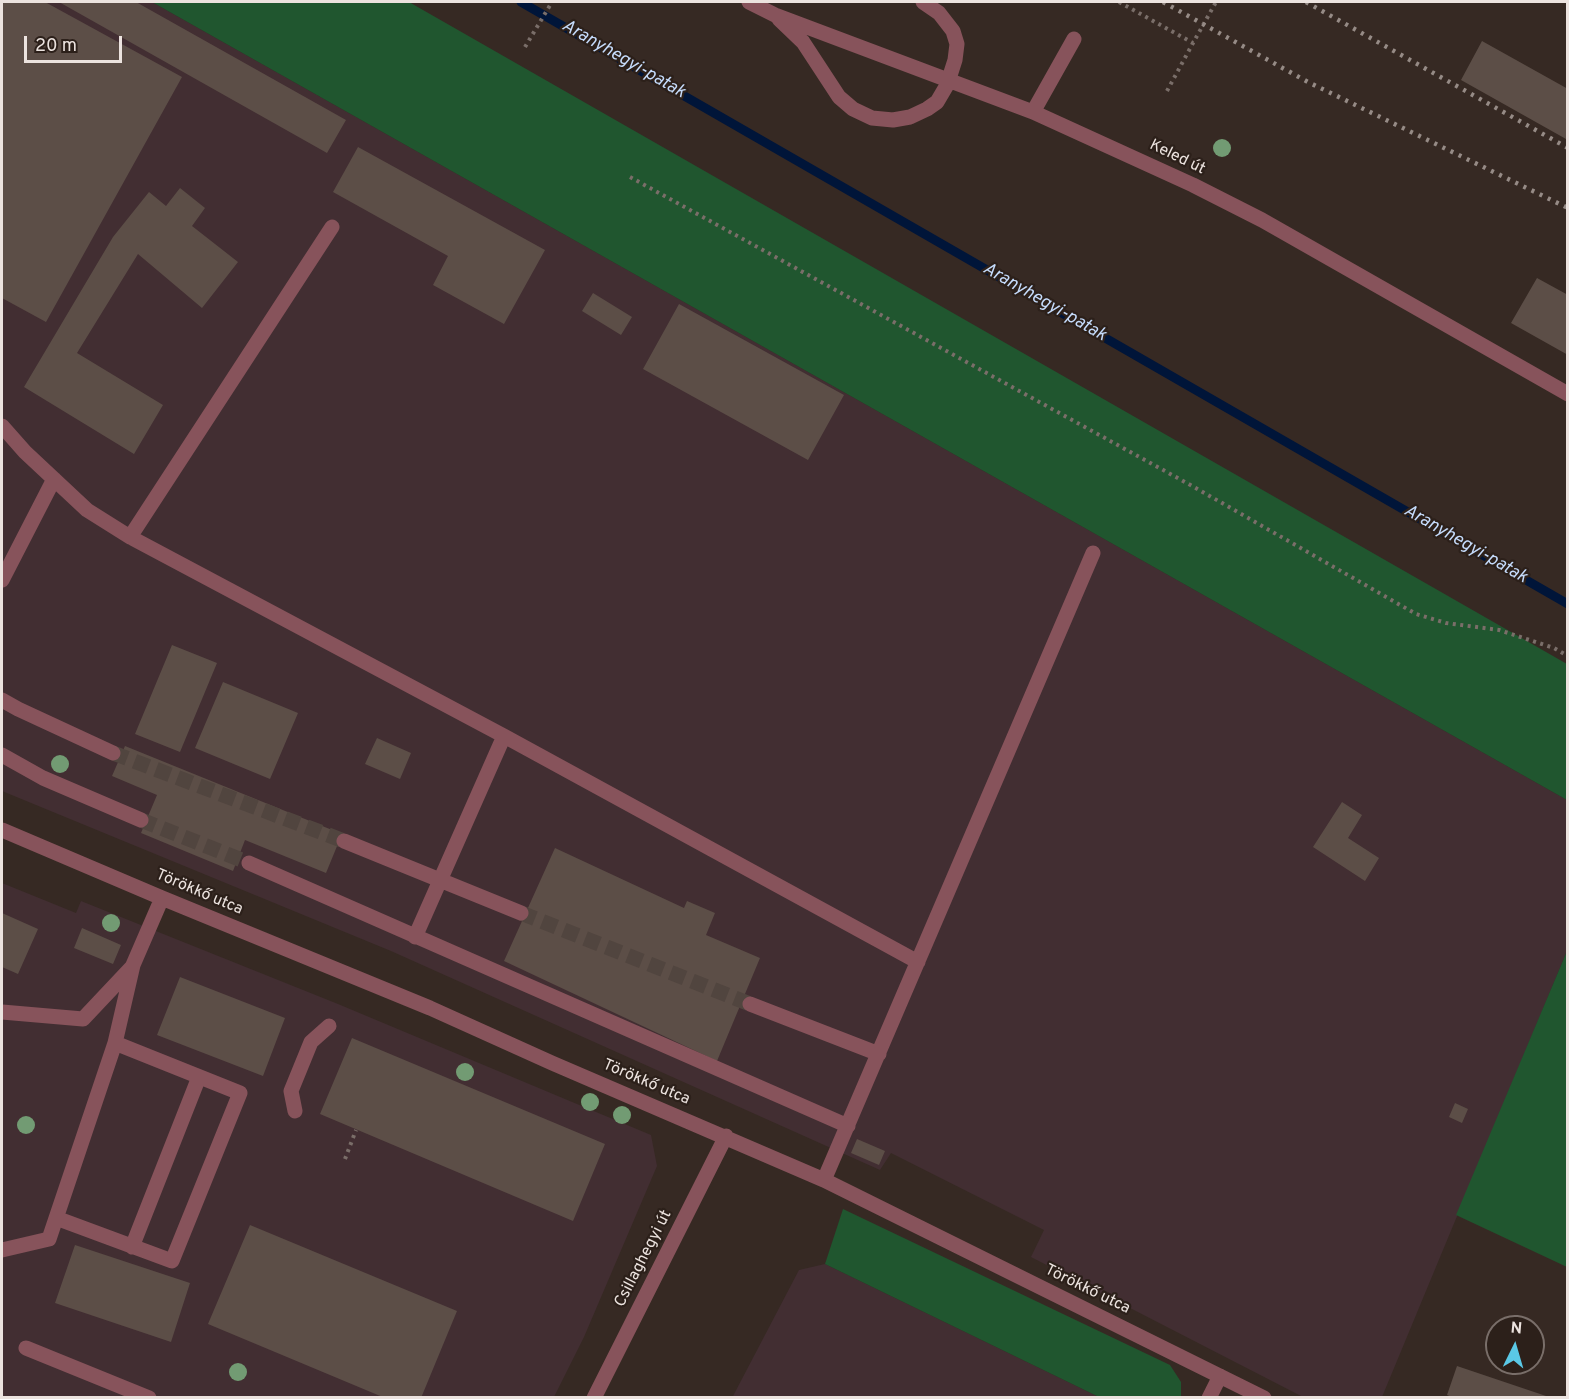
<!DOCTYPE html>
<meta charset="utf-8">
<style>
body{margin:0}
#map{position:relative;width:1569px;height:1399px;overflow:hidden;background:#362923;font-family:Overpass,sans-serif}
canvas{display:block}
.frame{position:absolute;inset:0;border:3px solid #ece3df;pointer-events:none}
.north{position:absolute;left:1485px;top:1315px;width:60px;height:60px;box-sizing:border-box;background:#2c201a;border:2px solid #796e69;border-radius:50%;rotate:5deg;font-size:16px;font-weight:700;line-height:24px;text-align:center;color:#ece3df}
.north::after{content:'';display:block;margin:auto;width:21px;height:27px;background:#5ac8e6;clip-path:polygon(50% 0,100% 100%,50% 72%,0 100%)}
.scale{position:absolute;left:24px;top:36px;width:98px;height:27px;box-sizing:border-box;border:3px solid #ece3df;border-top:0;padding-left:8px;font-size:18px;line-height:21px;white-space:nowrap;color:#ece3df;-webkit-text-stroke:4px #2c201a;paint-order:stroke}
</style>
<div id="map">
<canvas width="1569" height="1399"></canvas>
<div class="frame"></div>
<div class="north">N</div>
<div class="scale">20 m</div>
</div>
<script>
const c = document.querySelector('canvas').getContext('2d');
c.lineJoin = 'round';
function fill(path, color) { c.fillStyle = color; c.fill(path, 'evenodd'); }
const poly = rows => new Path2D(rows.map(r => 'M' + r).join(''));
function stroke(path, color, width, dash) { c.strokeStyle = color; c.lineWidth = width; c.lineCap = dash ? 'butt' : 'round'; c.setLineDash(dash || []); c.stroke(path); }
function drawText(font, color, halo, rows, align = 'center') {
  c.font = font + ' Overpass,sans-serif'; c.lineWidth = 4.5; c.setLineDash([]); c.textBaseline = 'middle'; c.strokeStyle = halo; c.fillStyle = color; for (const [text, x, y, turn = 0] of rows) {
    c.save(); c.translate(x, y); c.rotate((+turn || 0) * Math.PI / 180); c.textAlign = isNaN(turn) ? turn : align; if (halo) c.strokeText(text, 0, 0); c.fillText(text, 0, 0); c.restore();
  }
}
const industrial = poly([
 [2,2,152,2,1567,800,1567,951,1382,1397,1303,1397,1031,1257,1044,1230,891,1153,880,1170,391,951,2,791],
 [2,883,76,913,81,901,338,1004,651,1135,657,1166,584,1337,554,1397,2,1397],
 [825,1264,1099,1397,732,1398,799,1270]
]);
const green = poly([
 [152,2,409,2,1567,664,1567,800],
 [1567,951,1567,1267,1456,1215],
 [843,1209,1170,1365,1181,1382,1181,1397,1099,1397,825,1264]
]);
const stream = poly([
 [521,2,1568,604]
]);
const building = poly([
 [2,2,45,2,182,77,46,322,2,298],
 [59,2,136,2,346,120,327,153],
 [1482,41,1568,89,1566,139,1461,80],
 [358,147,545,250,504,324,433,285,448,256,333,192],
 [180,188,205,208,192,226,238,262,202,308,138,254,77,353,163,405,134,454,24,387,113,237,149,192,166,206],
 [1537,278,1568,295,1568,355,1511,323],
 [593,293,632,317,621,335,582,311],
 [679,304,844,395,808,460,643,369],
 [172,645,217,663,180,752,135,734],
 [223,682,298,713,270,779,195,748],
 [377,738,411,753,400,779,365,764],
 [125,746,342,834,326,873,245,840,233,871,141,833,157,795,112,776],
 [1342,802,1362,815,1348,838,1379,858,1365,881,1313,847],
 [555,848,684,908,687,901,715,913,706,935,760,958,717,1061,504,961],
 [2,913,38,929,18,974,2,967],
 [82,928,121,945,113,964,74,948],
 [180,977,285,1018,263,1076,157,1035],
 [352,1038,605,1144,573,1221,320,1114],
 [1455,1103,1468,1109,1462,1123,1449,1117],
 [857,1139,885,1151,879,1165,851,1153],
 [250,1225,457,1311,421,1398,385,1398,208,1324],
 [75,1245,190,1283,171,1342,55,1303],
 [1457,1366,1549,1397,1549,1398,1454,1398,1447,1395]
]);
const minorTunnel = poly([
 [113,753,344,841],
 [141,820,249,863],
 [521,913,750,1004]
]);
const path = poly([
 [1119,2,1193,43,1216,2],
 [525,47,552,2],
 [1167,91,1193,43],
 [630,177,1194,487,1416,614,1446,623,1499,630,1554,648,1568,656],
 [345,1159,356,1130]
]);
const minor = poly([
 [749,2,775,15,1033,112,1193,185,1262,220,1568,394],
 [779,19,803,42,839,97,853,109,872,118,893,120,910,117,927,109,937,102,947,85,955,60,957,44,953,31,939,13,923,2],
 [1033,112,1074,39],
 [2,426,25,452,87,510,130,537,504,736,918,962],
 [130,537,332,227],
 [2,580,54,479],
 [2,700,18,709,113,753],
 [2,755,43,778,141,820],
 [2,830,162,898,430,1008,552,1063,824,1180,1264,1398],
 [344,841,521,913],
 [249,863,848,1126],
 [415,937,504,736],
 [750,1004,879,1054],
 [2,1012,83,1019,132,967],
 [295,1111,291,1091,311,1042,329,1026],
 [824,1180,1093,553],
 [56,1218,172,1261,240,1093,115,1043],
 [132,1247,199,1077],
 [2,1250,49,1239,115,1043,133,965,162,898],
 [26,1348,149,1398],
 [594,1398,726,1136],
 [1209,1398,1220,1376]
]);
const rail = poly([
 [1163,2,1308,82,1568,208],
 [1306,2,1568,148]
]);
const trees = [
 [1222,148],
 [60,764],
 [111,923],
 [465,1072],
 [590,1102],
 [622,1115],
 [26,1125],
 [238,1372]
];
const streetNames = [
 ["Keled út",1177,158,26],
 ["Törökkő utca",199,893,23],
 ["Törökkő utca",646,1083,23],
 ["Csillaghegyi út",644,1259,-63],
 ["Törökkő utca",1087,1290,26]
];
const waterNames = [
 ["Aranyhegyi-patak",623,60,30],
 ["Aranyhegyi-patak",1044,303,30],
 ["Aranyhegyi-patak",1465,545,30]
];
fill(industrial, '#422e32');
fill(green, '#20562f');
stroke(stream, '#001539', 9);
fill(building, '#5c4e47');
stroke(minorTunnel, '#51453f', 15, [15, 8]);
stroke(path, '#7a6e69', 4, [3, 4.5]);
stroke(minor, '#87535b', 15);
stroke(rail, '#968b86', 4.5, [3, 6]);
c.fillStyle = '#729b73';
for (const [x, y] of trees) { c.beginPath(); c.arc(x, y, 9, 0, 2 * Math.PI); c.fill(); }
drawText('16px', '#ece3df', '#2c201a', streetNames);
drawText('italic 18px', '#c5dbfb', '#2c201a', waterNames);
</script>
